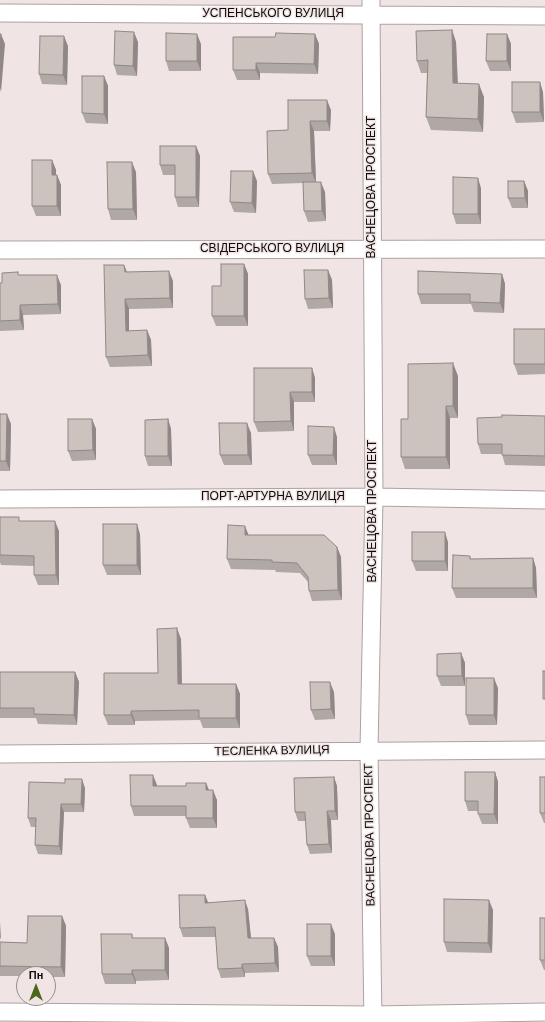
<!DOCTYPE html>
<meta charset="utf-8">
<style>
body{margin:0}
#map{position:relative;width:545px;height:1022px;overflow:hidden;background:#f0e5e4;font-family:Helvetica,sans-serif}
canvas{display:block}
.north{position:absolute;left:16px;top:966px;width:40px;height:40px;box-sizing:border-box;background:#f0e5e4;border:1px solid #968e8d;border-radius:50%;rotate:0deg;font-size:11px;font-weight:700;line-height:16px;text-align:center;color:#0f0b0b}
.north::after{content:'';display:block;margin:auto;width:14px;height:18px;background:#4b681b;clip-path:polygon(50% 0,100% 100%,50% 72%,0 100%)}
</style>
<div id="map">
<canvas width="545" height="1022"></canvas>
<div class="north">Пн</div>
</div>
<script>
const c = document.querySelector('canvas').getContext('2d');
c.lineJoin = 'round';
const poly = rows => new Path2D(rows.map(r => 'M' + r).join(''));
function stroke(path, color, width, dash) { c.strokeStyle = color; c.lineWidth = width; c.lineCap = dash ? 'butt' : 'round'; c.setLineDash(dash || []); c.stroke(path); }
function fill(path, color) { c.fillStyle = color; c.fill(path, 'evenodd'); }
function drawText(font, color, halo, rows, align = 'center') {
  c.font = font + ' Helvetica,sans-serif'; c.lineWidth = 3; c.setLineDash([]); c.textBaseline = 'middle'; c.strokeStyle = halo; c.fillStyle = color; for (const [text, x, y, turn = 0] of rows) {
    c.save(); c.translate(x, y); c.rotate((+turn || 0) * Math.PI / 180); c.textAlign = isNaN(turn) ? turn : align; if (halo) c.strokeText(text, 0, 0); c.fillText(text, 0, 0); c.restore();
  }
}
const street = poly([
 [371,0,374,497,369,750,373,1022],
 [0,13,545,16],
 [0,250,545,249],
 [0,499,374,497,545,500],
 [0,754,545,750],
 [0,1012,373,1015,545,1012]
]);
const wall = poly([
 [452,30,456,42,458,83,484,97,483,132,431,130,426,117,427,73,421,73,417,61],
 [315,34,319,44,318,74,260,73,260,80,237,80,233,70,275,37],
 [507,34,511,44,511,71,490,71,486,61],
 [138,42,137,76,117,75,114,65],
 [201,44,201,71,169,71,166,61],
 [68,46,67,85,42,84,39,74],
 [104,76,108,86,108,124,86,123,82,113],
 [543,92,544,122,516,123,512,112],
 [331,110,330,131,314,131,316,182,325,192,326,221,308,222,304,211,303,183,272,184,268,174,288,130],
 [196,146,200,156,199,207,178,207,175,197,175,175,163,175,160,165],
 [52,160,56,170,56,175,57,175,61,185,61,216,36,216,32,206],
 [136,172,137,220,111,220,108,209],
 [257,181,256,213,234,212,230,202],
 [524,181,528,191,528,208,512,208,508,198],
 [481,188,481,224,456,224,453,214],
 [244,264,248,274,248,326,216,326,212,316,221,286],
 [124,265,127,272,173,281,173,308,129,309,129,331,147,330,151,340,152,366,110,367,106,357],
 [328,270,332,280,333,308,308,309,305,299],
 [502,274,505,284,504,313,474,312,471,304,421,304,418,294],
 [19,275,61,285,61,314,23,315,24,330,0,331,0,283,2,283],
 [545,329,545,374,518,375,514,364],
 [312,368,315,378,315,402,294,402,294,431,258,432,254,422],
 [458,376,458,418,450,418,450,469,405,469,401,457,408,419],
 [0,414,11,424,10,471,0,471],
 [545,416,545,466,505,465,502,454,481,454,478,444],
 [92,419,96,429,96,460,72,461,68,451],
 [168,419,171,429,172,466,148,466,145,456],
 [251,433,252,465,224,465,220,455],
 [337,437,337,465,312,465,308,455],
 [0,517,20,521,59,531,59,585,38,585,34,575,34,566,1,565,0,562],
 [140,534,141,575,107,575,103,565],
 [248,535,337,547,341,557,342,600,312,601,309,591,309,583,300,573,276,572,275,570,231,569,227,559],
 [448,542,448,571,416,571,412,561],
 [470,556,471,559,533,558,536,568,537,598,456,598,452,588],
 [181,639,182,684,236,684,240,694,240,728,203,728,200,720,135,721,135,725,108,725,104,715,158,673],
 [461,653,465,663,465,686,441,686,437,676],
 [0,672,75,672,79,682,77,725,38,724,36,718,0,718],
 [498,688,497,725,469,725,466,715],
 [334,692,335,719,315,720,311,710],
 [495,772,498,782,498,824,482,824,478,814,478,811,468,811,465,801],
 [334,777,337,786,338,820,331,820,332,853,310,854,307,845,306,821,298,821,295,812],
 [545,777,545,823,544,823,540,813],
 [206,783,209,790,217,800,217,828,190,828,186,818,186,816,134,816,131,806,157,785,157,786,186,786],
 [85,788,84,812,64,812,62,855,38,854,35,845,36,827,31,827,28,818],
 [205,895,208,902,248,909,251,938,274,938,278,947,279,972,245,973,245,977,221,978,218,969,216,937,183,937,180,928],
 [493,910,492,953,447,952,444,942],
 [62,916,66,926,65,977,48,977,48,974,24,974,24,976,0,976,0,942,27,943],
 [545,918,545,970,544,970,540,960],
 [132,934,133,938,165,938,169,948,169,980,136,981,136,984,105,984,102,974],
 [335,934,335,966,311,966,307,956]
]);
const shadedWall = poly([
 [452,30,456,42,458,96,453,83],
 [134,32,138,42,137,76,133,66],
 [1,34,5,44,1,92,0,88,0,47],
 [197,34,201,44,201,71,197,61],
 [315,34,319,44,318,74,314,64],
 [507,34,511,44,511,71,507,61],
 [64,36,68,46,67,85,63,75],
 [256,63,260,73,260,80,256,70],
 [104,76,108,86,108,124,104,114],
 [540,82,543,92,544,122,540,112],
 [479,84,484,97,483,132,478,119],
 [327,100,331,110,330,131,327,121],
 [310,121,314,131,316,183,312,173],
 [196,146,200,156,199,207,196,197],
 [52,160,56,170,56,185,52,175],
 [132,162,136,172,137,220,133,209],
 [253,171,257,181,256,213,252,203],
 [57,175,61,185,61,216,57,206],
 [478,178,481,188,481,224,478,214],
 [524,181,528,191,528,208,525,198],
 [321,182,325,192,326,221,322,211],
 [244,264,248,274,248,326,244,316],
 [124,265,128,275,125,272],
 [328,270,332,280,333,308,329,298],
 [169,271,173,281,173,308,170,298],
 [502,274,505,284,504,313,500,303],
 [57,275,61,285,61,314,58,304],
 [125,299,129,309,129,341,126,331],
 [20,305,23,315,24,330,20,320],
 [147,330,151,340,152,366,148,355],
 [453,363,458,376,458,418,453,406],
 [312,368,315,378,315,402,312,392],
 [290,392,294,402,294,431,291,421],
 [446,406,450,418,450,469,446,457],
 [7,414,11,424,10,471,6,461],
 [92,419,96,429,96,460,93,450],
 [168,419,171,429,172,466,168,456],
 [247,423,251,433,252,465,248,455],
 [334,427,337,437,337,465,333,455],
 [55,521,59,531,59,585,56,575],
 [137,524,140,534,141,575,137,565],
 [245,526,249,536,245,535],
 [445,532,448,542,448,571,445,561],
 [337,547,341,557,342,600,338,590],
 [533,558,536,568,537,598,533,588],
 [177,628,181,639,182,694,178,684],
 [461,653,465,663,465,686,462,676],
 [75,672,79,682,77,725,74,715],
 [494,678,498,688,497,725,494,715],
 [330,682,334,692,335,719,331,709],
 [236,684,240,694,240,728,236,718],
 [131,711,135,721,135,725,131,715],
 [495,772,498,782,498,824,494,814],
 [153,775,157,785,157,796,153,786],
 [334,777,337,786,338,820,335,811],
 [82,779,85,788,84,812,81,804],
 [206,783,210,793,206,790],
 [213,790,217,800,217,828,213,818],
 [61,804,64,812,62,855,59,846],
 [327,811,331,820,332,853,329,844],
 [205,895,209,905,205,903],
 [245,900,248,909,252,948,248,938],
 [489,900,493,910,492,953,488,943],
 [62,916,66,926,65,977,61,967],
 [0,922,1,940,0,937],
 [331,924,335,934,335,966,331,956],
 [165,938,169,948,169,980,165,970],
 [274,938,278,947,279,972,275,963],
 [242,964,245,973,245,977,242,968],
 [132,970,136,981,136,984,132,974]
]);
const building = poly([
 [452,30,453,83,479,84,478,119,426,117,428,60,417,61,416,31,452,30],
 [115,31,134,32,133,66,114,65,115,31],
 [166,33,197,34,197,61,166,61,166,33],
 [276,33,315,34,314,64,256,63,256,70,233,70,233,37,275,37,276,33],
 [0,34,1,34,0,47,0,34],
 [487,34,507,34,507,61,486,61,487,34],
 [40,36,64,36,63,75,39,74,40,36],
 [82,76,104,76,104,114,82,113,82,76],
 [512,82,540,82,540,112,512,112,512,82],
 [288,100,327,100,327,121,310,121,312,173,268,174,267,131,288,130,288,100],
 [160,146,196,146,196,197,175,197,175,165,160,165,160,146],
 [32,160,52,160,52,175,57,175,57,206,32,206,32,160],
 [107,162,132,162,133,209,108,209,107,162],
 [231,171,253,171,252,203,230,202,231,171],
 [453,177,478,178,478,214,453,214,453,177],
 [508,181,524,181,525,198,508,198,508,181],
 [303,182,321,182,322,211,304,211,303,182],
 [221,264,244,264,244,316,212,316,212,286,221,286,221,264],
 [104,265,124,265,125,272,169,271,170,298,125,299,126,331,147,330,148,355,106,357,104,265],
 [304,270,328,270,329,298,305,299,304,270],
 [418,271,502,274,500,303,470,302,470,294,418,294,418,271],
 [18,272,18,275,57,275,58,304,20,305,20,320,0,321,0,283,2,283,2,273,18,272],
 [514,329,545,329,545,364,514,364,514,329],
 [453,363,453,406,446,406,446,457,401,457,401,419,408,419,408,364,453,363],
 [254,368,312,368,312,392,290,392,291,421,254,422,254,368],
 [0,414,7,414,6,461,0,461,0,414],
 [502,415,545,416,545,456,502,455,502,444,478,444,477,418,502,417,502,415],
 [68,419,92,419,93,450,68,451,68,419],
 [168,419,168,456,145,456,145,420,168,419],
 [219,423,247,423,248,455,220,455,219,423],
 [308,426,334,427,333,455,308,455,308,426],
 [0,517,19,517,19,521,55,521,56,575,34,575,34,556,0,555,0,517],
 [103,524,137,524,137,565,103,565,103,524],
 [228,525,245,526,245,535,324,535,337,547,338,590,309,591,308,577,297,563,272,562,272,560,227,559,228,525],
 [412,532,445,532,445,561,412,561,412,532],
 [453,555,470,556,470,559,533,558,533,588,452,588,453,555],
 [177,628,178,684,236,684,236,718,199,718,199,710,131,711,131,715,104,715,104,673,158,673,157,629,177,628],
 [461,653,462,676,437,676,437,654,461,653],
 [543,671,545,671,545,699,543,699,543,671],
 [0,672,75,672,74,715,34,714,34,708,0,708,0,672],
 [466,678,494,678,494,715,466,715,466,678],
 [310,682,330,682,331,709,311,710,310,682],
 [465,772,495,772,494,814,478,814,478,801,465,801,465,772],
 [130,775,153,775,153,786,186,786,186,783,206,783,206,790,213,790,213,818,186,818,186,806,131,806,130,775],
 [334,777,335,811,327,811,329,844,307,845,305,812,295,812,294,778,334,777],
 [540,777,545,777,545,813,540,813,540,777],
 [65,779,82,779,81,804,61,804,59,846,35,845,36,818,28,818,29,782,65,783,65,779],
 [179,895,205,895,205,903,245,900,248,938,274,938,275,963,242,964,242,968,218,969,215,927,180,928,179,895],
 [444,899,489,900,488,943,444,942,444,899],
 [28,916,62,916,61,967,0,966,0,942,27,943,28,916],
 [540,918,545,918,545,960,540,960,540,918],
 [307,924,331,924,331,956,307,956,307,924],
 [101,934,132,934,132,938,165,938,165,970,132,970,132,974,102,974,101,934]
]);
const streetNames = [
 ["УСПЕНСЬКОГО ВУЛИЦЯ",273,14],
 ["ВАСНЕЦОВА ПРОСПЕКТ",372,187,-90],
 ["СВІДЕРСЬКОГО ВУЛИЦЯ",272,249],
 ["ПОРТ-АРТУРНА ВУЛИЦЯ",273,497],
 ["ВАСНЕЦОВА ПРОСПЕКТ",373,511,-90],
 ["ТЕСЛЕНКА ВУЛИЦЯ",272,751,-1],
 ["ВАСНЕЦОВА ПРОСПЕКТ",370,835,-91]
];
stroke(street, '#aca2a1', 19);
stroke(street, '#fff', 17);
fill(wall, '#afa8a4');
fill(shadedWall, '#8f8886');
fill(building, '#ccc3bf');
stroke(building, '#8f8886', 1);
drawText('12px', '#0f0b0b', '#f0e5e4', streetNames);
</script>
